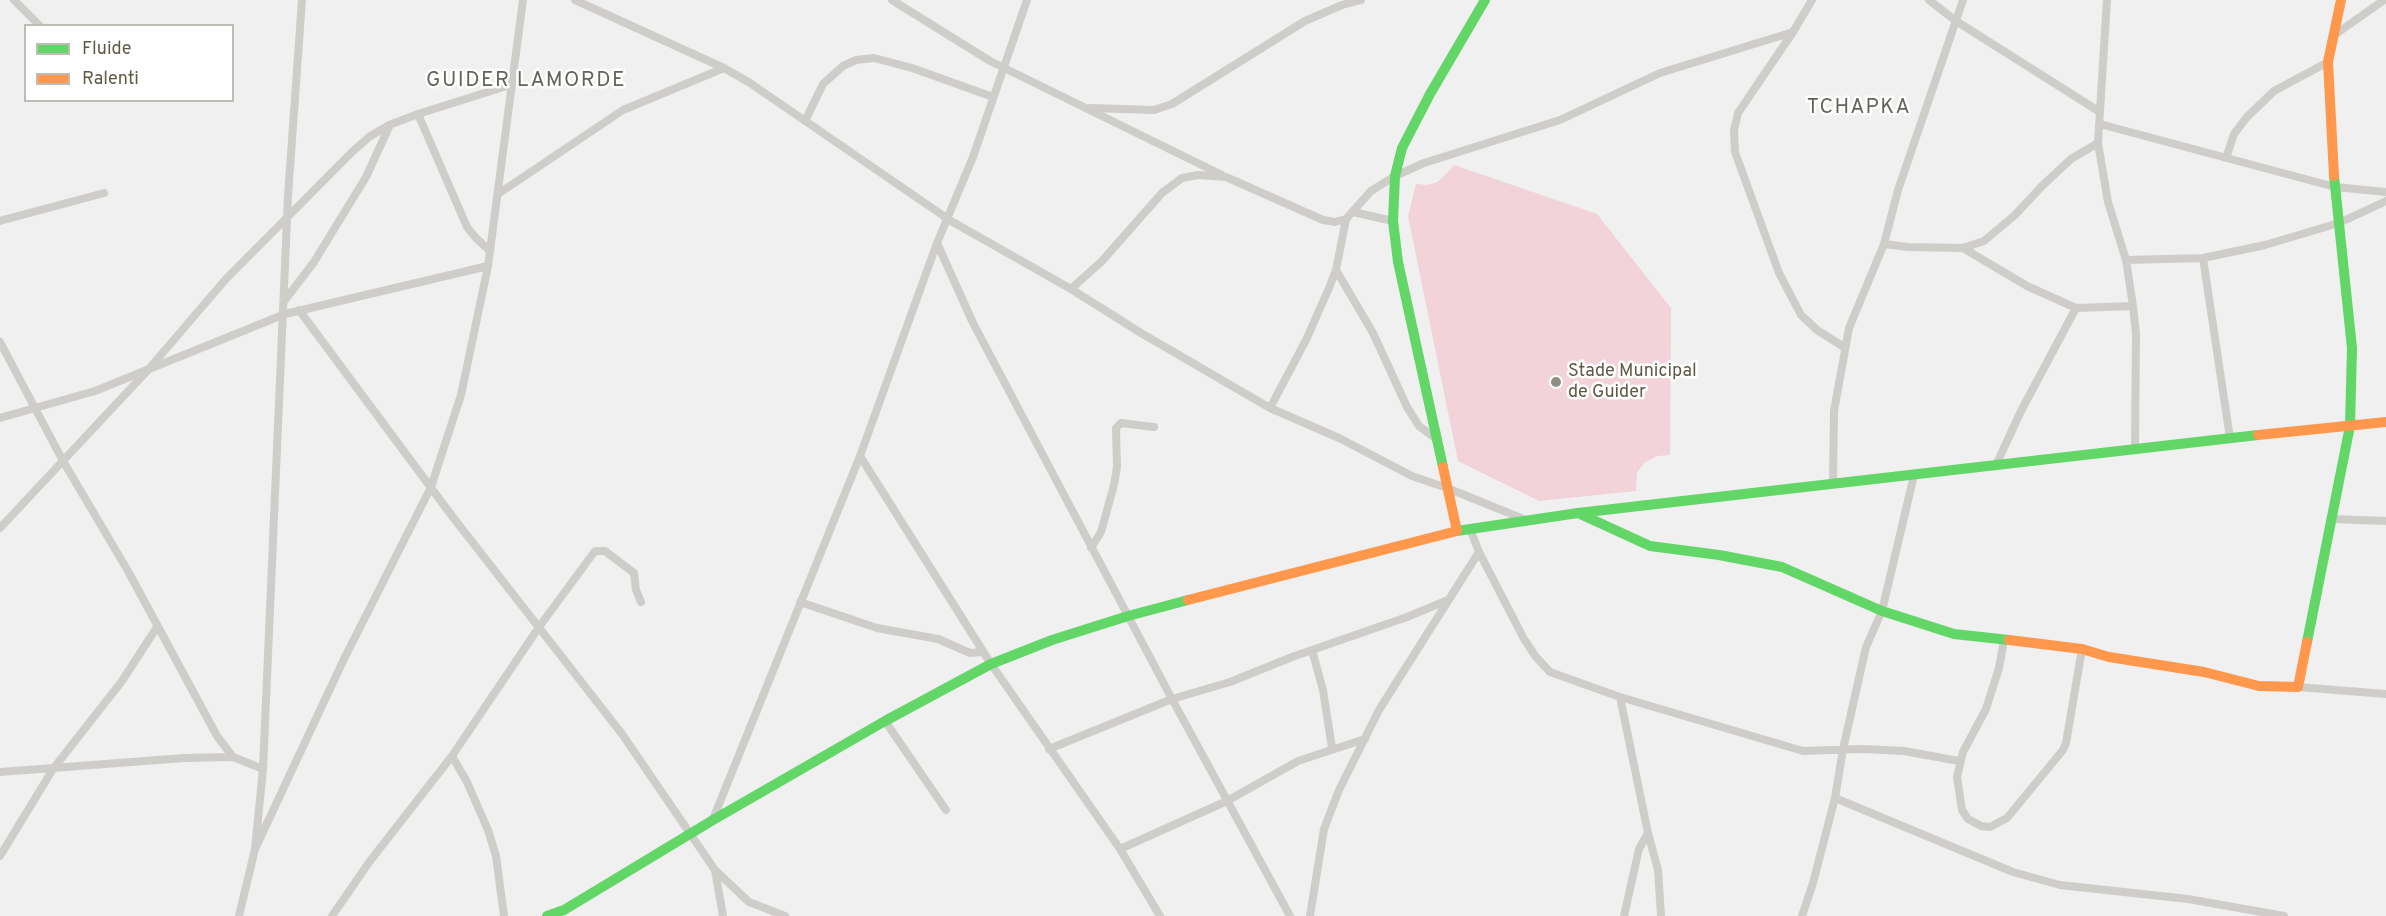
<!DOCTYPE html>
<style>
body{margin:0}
#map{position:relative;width:2386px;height:916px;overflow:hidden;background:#f0f0f0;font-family:Overpass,sans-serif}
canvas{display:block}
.legend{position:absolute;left:24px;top:24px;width:210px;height:78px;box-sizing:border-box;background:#fff;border:2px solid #bebdb5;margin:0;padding:8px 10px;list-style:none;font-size:18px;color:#5d5a46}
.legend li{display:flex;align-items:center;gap:12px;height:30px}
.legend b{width:30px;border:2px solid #bebdb5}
</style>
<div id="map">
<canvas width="2386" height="916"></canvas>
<ul class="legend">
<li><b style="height:8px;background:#63d668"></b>Fluide</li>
<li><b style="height:8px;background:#ff974d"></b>Ralenti</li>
</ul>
</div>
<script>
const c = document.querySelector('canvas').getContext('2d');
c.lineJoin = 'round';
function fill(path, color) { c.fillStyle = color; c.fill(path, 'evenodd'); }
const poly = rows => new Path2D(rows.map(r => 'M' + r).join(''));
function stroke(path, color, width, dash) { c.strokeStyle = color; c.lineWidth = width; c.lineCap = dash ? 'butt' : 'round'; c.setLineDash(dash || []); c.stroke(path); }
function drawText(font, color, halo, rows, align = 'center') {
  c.font = font + ' Overpass,sans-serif'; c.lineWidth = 5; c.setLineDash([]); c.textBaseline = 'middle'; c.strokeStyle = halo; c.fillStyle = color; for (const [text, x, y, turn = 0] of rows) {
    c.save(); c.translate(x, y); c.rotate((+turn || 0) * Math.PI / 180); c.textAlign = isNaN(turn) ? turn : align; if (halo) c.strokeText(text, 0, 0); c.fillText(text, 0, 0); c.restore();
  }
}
const green = poly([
 [1454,165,1597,214,1671,308,1670,455,1657,456,1644,463,1637,473,1636,491,1539,501,1458,461,1408,216,1416,184,1427,185,1438,182]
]);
const street = poly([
 [14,0,40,26],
 [575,0,724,68,750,83,951,221,1071,289,1141,333,1270,408,1339,438,1412,476,1447,488,1526,520],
 [892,0,990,61,1222,175],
 [1812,0,1793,32,1738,113,1734,131,1735,152,1779,273,1801,315,1817,330,1844,347],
 [1929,0,1956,21,2100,112],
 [2107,0,2098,143,2108,202,2126,260,2133,306,2136,334,2135,449],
 [2333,36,2384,0],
 [1090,108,1154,110,1172,104,1305,21,1342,5,1361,0],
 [418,114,467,227,476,238,490,251],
 [805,121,823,84,843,66,856,60,874,58,912,68,993,97],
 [2100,124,2335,187,2386,192],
 [2226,158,2234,134,2247,117,2274,91,2328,62],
 [498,194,623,110,724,68],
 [1353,212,1393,221],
 [0,221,104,193],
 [937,243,973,323,1172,699,1290,916],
 [1884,244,1908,247,1963,248,1984,241,2015,215,2043,185,2071,159,2098,143],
 [1963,248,2027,286,2076,308,2133,306],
 [2203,258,2230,438],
 [2126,260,2203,258,2265,245,2339,223,2386,201],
 [1336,270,1373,333,1407,407,1419,426,1435,438],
 [1071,289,1102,261,1162,193,1182,178,1198,175,1226,177,1323,220,1335,222,1346,219,1371,191,1395,176,1424,163,1560,120,1660,73,1793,32],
 [285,300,314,262,366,177,389,127],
 [299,310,452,516,622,734,715,870,749,902,785,916],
 [0,342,63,461,128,571,217,736,233,757],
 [1270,408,1306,340,1329,288,1336,270,1346,219],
 [0,418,95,391,285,314,488,266],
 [860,456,991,664,1120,849,1160,916],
 [1996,465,2021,411,2076,308],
 [1833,483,1834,411,1849,328,1884,244,1898,190,1963,0],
 [2331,519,2386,521],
 [0,528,148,370,225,280,352,152,369,137,389,125,418,114,513,84],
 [1470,529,1479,552,1524,639,1536,657,1550,672,1620,697,1803,751,1862,749,1904,751,1959,761],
 [1091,548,1101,532,1114,485,1117,467,1116,428,1121,423,1154,427],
 [800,602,877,628,938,639,970,653,983,652],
 [2004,640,1999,668,1986,709,1963,752,1957,777,1962,810,1968,819,1981,826,1990,827,2007,818,2063,750,2066,743,2082,649],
 [1312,650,1323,690,1332,748],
 [2298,687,2386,694],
 [1620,697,1648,833,1658,870,1661,916],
 [885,721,946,810],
 [1049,749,1172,699,1230,682,1292,657,1407,617,1448,600],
 [452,756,467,782,488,830,496,856,504,916],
 [263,769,288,196,302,0],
 [0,772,184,758,233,757,263,769,255,849,239,916],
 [1835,798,2013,872,2060,885,2188,899,2284,916],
 [713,819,860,456,937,243,973,157,1027,0],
 [255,849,344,659,431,487,461,395,488,266,523,0],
 [1120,849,1227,801,1298,761,1365,739],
 [0,856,53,769,122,681,157,627],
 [715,870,723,916],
 [332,916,370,861,452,756,539,627,595,551,605,551,634,573,636,590,641,602],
 [1310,916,1324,829,1339,790,1379,710,1479,552],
 [1624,916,1639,849,1648,833],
 [1802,916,1813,883,1835,798,1843,749,1866,647,1882,611,1914,475]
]);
const fast = poly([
 [1443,467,1398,262,1393,221,1395,176,1402,148,1430,94,1485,0],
 [1578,513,1650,546,1719,555,1782,567,1882,611,1954,634,2009,640],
 [1457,531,1578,513,2258,435],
 [2307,642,2350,426,2352,348,2334,176],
 [547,916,564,910,713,820,885,721,991,664,1052,640,1128,616,1188,600]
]);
const slow = poly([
 [2334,176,2328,62,2341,0],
 [2258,435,2386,422],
 [1188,600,1457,531,1443,467],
 [2009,640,2082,649,2109,657,2204,672,2259,686,2298,687,2307,642]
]);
const markers = [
 [1556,382,6,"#908e82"]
];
const poiNames = [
 ["Stade Municipal",1568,372],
 ["de Guider",1568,393]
];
const quarterNames = [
 ["GUIDER LAMORDE",526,82],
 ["TCHAPKA",1859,109]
];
fill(green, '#f1d3d9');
stroke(street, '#cecdc9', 8);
stroke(fast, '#63d668', 10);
stroke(slow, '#ff974d', 10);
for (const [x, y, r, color] of markers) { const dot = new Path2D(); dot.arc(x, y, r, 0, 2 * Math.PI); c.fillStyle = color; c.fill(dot); stroke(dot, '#fff', 2); }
drawText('18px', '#5d5a46', '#fff', poiNames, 'left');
c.letterSpacing = '1.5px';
drawText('21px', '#64645b', '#fff', quarterNames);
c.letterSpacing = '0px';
</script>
